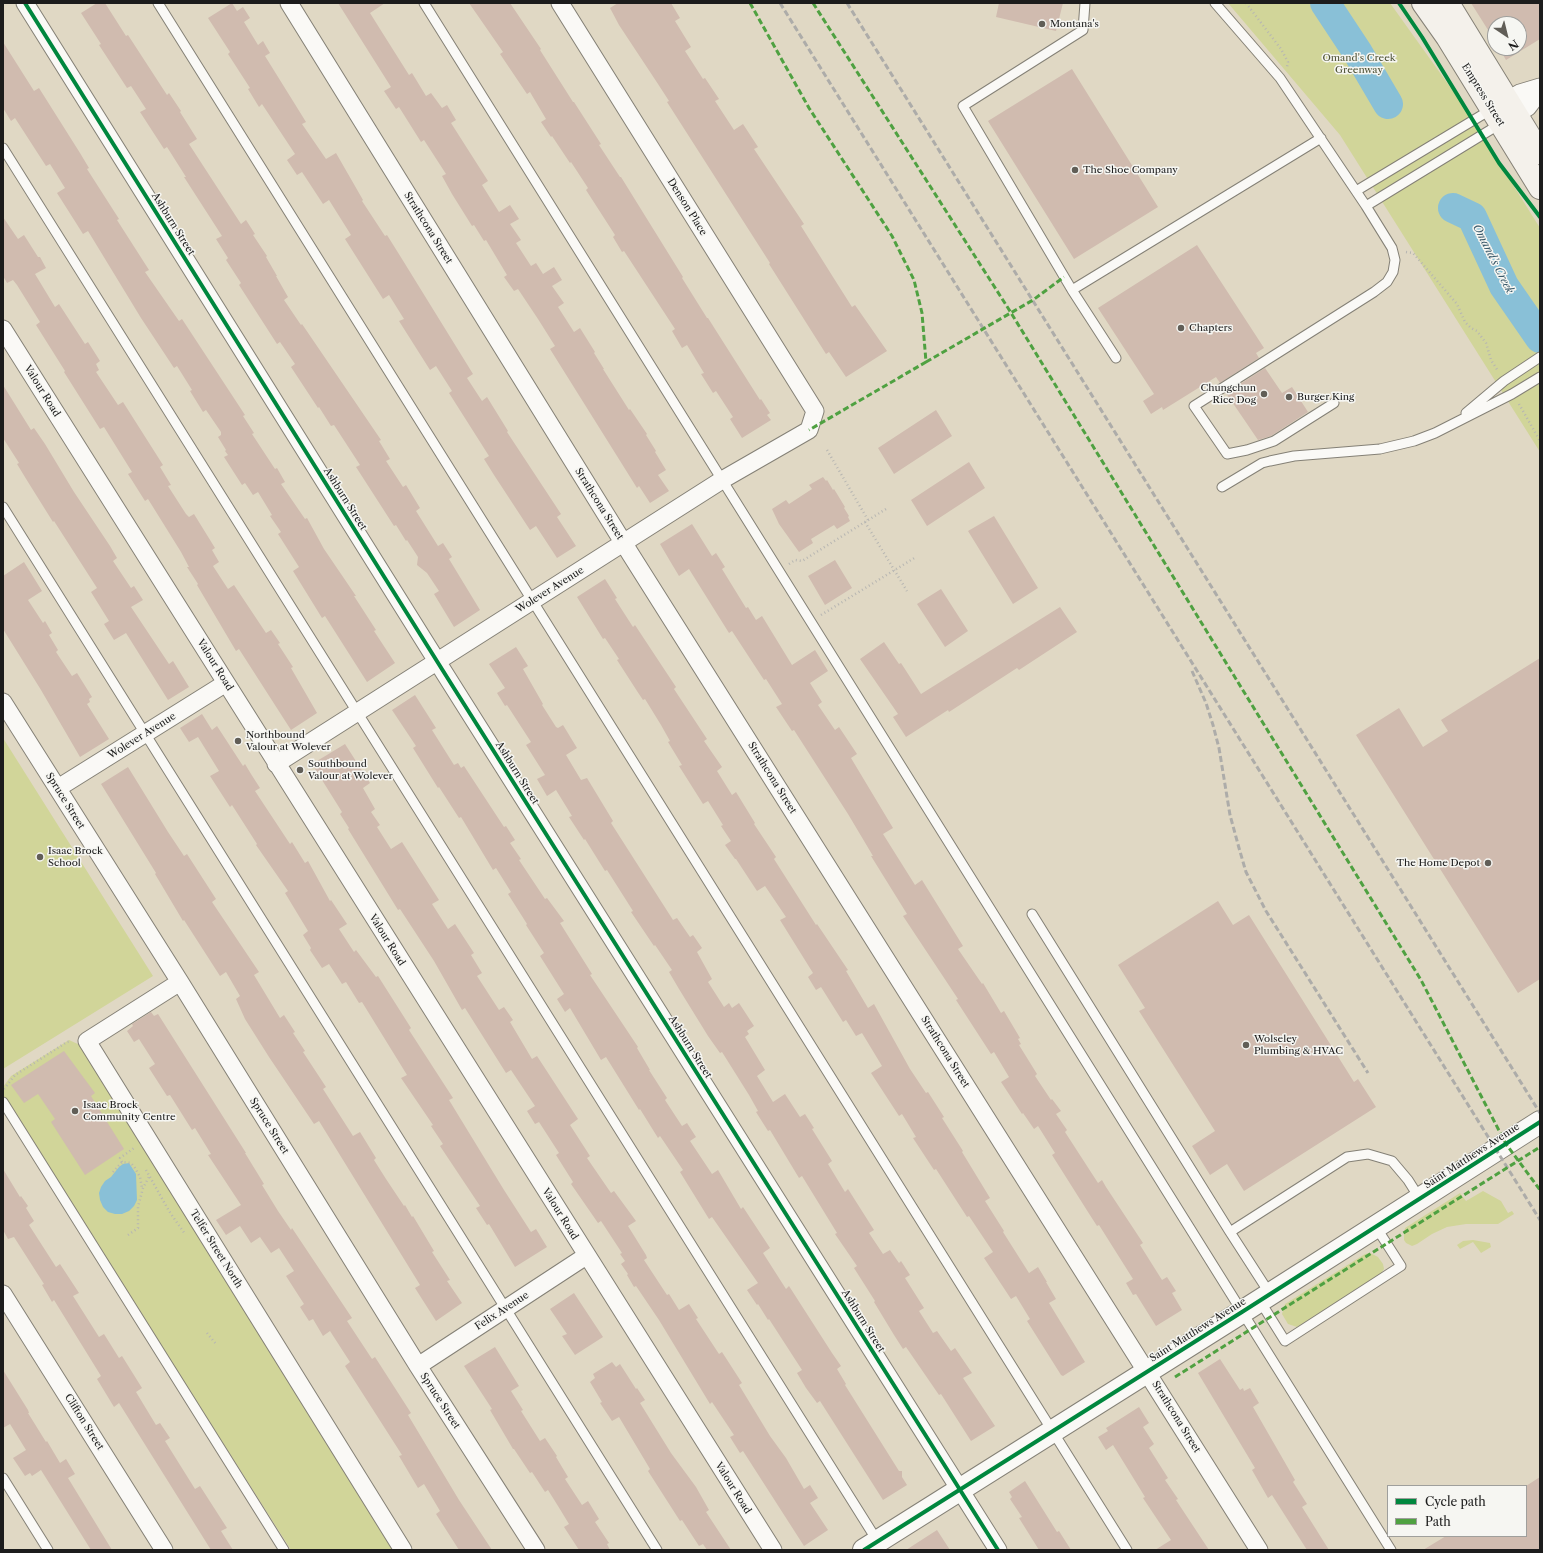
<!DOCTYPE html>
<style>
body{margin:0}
#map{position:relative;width:1543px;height:1553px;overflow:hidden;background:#e0d8c4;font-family:"Libre Caslon Text",serif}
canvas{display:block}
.frame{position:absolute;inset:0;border:4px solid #1c1c1c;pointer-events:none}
.legend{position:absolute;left:1387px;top:1485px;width:140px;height:52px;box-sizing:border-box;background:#f6f6f2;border:1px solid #9f9f9c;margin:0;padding:5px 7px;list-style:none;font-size:12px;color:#1c1c1c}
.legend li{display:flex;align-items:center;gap:8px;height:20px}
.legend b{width:20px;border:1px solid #9f9f9c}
.north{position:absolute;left:1487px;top:16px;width:40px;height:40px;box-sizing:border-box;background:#f6f6f2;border:1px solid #9f9f9c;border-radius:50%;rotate:145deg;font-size:11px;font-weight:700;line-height:16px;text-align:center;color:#1c1c1c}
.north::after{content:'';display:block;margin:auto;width:14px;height:18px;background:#615e57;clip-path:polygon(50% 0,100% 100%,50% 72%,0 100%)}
</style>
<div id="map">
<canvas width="1543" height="1553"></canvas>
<div class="frame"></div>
<ul class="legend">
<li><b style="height:5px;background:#00873e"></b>Cycle path</li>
<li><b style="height:5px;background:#4fa141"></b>Path</li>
</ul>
<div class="north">N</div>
</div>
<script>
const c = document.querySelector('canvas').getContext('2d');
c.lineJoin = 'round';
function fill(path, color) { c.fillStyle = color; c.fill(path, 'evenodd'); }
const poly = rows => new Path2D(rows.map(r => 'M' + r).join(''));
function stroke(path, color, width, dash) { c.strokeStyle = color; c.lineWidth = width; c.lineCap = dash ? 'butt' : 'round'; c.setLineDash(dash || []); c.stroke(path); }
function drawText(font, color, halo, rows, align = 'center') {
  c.font = font + ' "Libre Caslon Text",serif'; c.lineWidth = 3; c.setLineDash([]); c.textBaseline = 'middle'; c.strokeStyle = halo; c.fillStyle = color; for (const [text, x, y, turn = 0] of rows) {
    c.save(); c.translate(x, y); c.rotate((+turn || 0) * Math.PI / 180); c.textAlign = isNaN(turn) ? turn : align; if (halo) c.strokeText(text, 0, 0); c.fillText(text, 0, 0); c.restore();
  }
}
const green = poly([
 [1228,3,1390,3,1463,105,1540,228,1540,452,1340,135],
 [3,738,153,976,3,1069],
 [69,1040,80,1045,394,1550,291,1550,3,1097,3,1087,11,1076],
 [1483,1191,1501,1201,1508,1213,1512,1211,1514,1214,1498,1224,1466,1224,1447,1227,1432,1234,1417,1244,1412,1246,1406,1243,1404,1240,1404,1233,1405,1228,1460,1193,1466,1201],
 [1473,1240,1490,1243,1491,1247,1481,1253,1473,1242,1460,1249,1457,1245,1463,1241],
 [1370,1253,1378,1257,1383,1264,1384,1269,1380,1275,1297,1327,1288,1324,1282,1314,1285,1304,1365,1254]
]);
const water = poly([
 [129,1163,136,1174,137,1200,134,1206,129,1211,122,1214,115,1214,108,1212,103,1207,100,1200,99,1193,101,1187,105,1181,111,1177,119,1167,123,1164]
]);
const river = poly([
 [1325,3,1358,53,1388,104],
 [1453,208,1472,217,1504,286,1540,338]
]);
const building = poly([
 [97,3,105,3,126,36,128,35,167,95,169,93,181,111,180,112,197,139,189,144,241,224,246,220,255,234,253,235,267,256,266,257,277,276,276,276,288,297,284,300,301,325,302,324,381,440,379,441,390,459,386,461,403,487,406,485,420,508,416,511,438,546,443,543,452,557,449,559,480,610,454,627,434,594,439,591,427,573,417,565,418,557,407,540,406,541,396,525,394,526,356,467,360,465,334,425,331,426,319,407,318,408,291,367,295,364,280,342,277,344,239,285,241,283,226,260,228,258,216,239,222,236,184,177,186,177,167,147,164,149,140,112,146,109,131,86,127,88,99,45,101,44,81,13],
 [232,3,237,11,243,7,250,18,244,22,258,45,263,41,270,53,265,56,306,122,302,124,326,159,336,153,363,200,362,201,385,236,387,235,402,259,473,374,467,378,482,401,487,397,508,431,507,432,561,514,557,517,576,546,557,558,538,529,536,526,530,530,494,475,484,459,489,456,449,393,452,391,436,366,430,370,399,321,404,319,389,295,383,299,345,239,351,235,329,200,323,204,302,172,297,175,287,160,295,154,262,104,259,107,248,89,250,88,228,54,230,52,208,18],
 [338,3,385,3,370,13,380,29,409,75,412,73,426,96,431,93,442,108,447,105,456,120,451,123,488,181,482,185,499,212,510,205,519,219,510,224,521,240,516,243,531,266,536,263,543,274,554,267,562,280,552,286,564,303,558,307,574,332,580,328,595,352,594,353,604,369,603,369,629,410,630,409,647,434,646,435,656,451,655,452,666,470,658,475,669,491,650,503,639,486,637,488,550,349,555,346,538,319,518,289,514,291,504,277,507,275,486,240,484,241,474,225,472,226,452,194,442,176,446,174,424,140,421,142,399,107,396,109,384,91,391,87],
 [469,3,510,3,541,49,540,50,573,102,574,102,601,144,599,145,620,177,621,177,683,277,682,278,707,318,708,318,760,400,761,399,770,413,767,415,771,420,742,438,730,419,733,417,716,391,713,393,701,374,704,373,687,345,682,348,672,331,675,329,624,251,622,252,613,237,615,235,586,190,588,188,571,162,570,163,552,136,551,137,541,122,546,119,530,92,527,94,500,54,503,52],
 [618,3,671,3,680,18,675,21,691,47,685,51,703,79,705,78,719,99,715,101,734,130,743,124,758,147,754,149,804,224,801,226,833,277,852,307,855,305,887,351,846,377,829,352,826,354,769,264,770,263,667,102,669,101,658,84,619,25,610,8],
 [999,3,1063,3,1056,31,996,17],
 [1471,3,1540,3,1540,39,1506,60,1499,48,1519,48,1519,24,1495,24,1495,41],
 [3,42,34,91,39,88,80,153,89,168,87,169,119,219,117,220,149,270,145,272,179,321,182,319,245,415,243,416,254,433,252,434,275,469,277,468,285,482,281,484,305,519,307,518,324,549,356,596,354,596,376,630,374,631,395,663,367,682,325,616,322,618,293,571,299,567,278,534,281,532,270,516,272,515,258,492,253,495,245,483,242,485,224,457,228,455,225,451,226,450,218,437,221,435,221,432,206,410,203,412,190,391,192,390,177,366,174,368,141,318,88,231,83,234,57,193,65,188,50,164,46,166,15,118,11,121,3,108],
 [1072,69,1158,207,1074,259,988,121],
 [3,217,18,239,24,235,38,257,40,257,46,268,35,274,55,307,59,304,85,344,88,342,100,361,96,364,99,370,96,372,118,405,123,402,163,465,160,467,171,485,168,486,186,514,189,517,194,514,215,548,212,550,219,562,213,566,228,589,234,585,266,633,271,630,280,643,278,644,293,667,291,668,317,713,291,730,239,649,236,651,197,585,198,584,187,567,189,567,181,552,148,499,145,501,128,474,132,472,104,427,100,429,64,372,65,371,36,325,40,322,17,285,13,280,7,283,3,276],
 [1197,245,1264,348,1256,353,1259,358,1220,383,1216,377,1163,410,1162,407,1151,414,1143,401,1154,394,1098,308],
 [1265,368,1282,393,1292,387,1308,412,1271,436,1258,440,1226,393],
 [3,385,31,430,34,428,45,444,74,492,110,546,117,558,113,561,131,588,134,586,143,600,131,607,169,664,173,661,189,687,168,700,126,633,114,640,104,624,109,621,91,592,97,588,54,521,53,522,28,482,17,464,19,463,3,438],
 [936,410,952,436,894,474,878,448],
 [969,462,985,488,927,526,911,500],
 [823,477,826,481,827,480,833,490,834,489,845,507,844,508,849,516,848,517,850,521,837,529,834,525,811,539,813,543,799,552,779,524,772,509,786,500,789,504,812,489,809,485],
 [994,516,1038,588,1013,604,968,531],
 [692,524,712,556,716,553,725,567,722,569,746,608,748,607,756,620,762,616,792,665,815,650,828,671,810,683,822,702,818,705,835,730,839,727,857,754,851,758,893,828,883,834,915,885,922,880,963,946,958,949,982,984,983,983,1001,1013,1004,1011,1020,1038,1018,1039,1021,1044,1019,1045,1037,1074,1035,1076,1051,1100,1052,1099,1061,1111,1056,1114,1067,1130,1065,1132,1098,1183,1102,1180,1106,1187,1143,1243,1140,1245,1162,1280,1167,1277,1176,1291,1172,1293,1182,1310,1156,1326,1136,1294,1133,1295,1126,1283,1133,1279,1099,1225,1097,1226,1088,1212,1052,1155,1055,1153,1038,1126,1034,1129,1023,1113,1022,1114,1001,1082,1009,1077,994,1052,991,1054,956,1000,958,999,903,916,907,914,871,856,873,856,848,814,794,730,792,731,776,707,782,704,766,679,764,680,732,631,729,633,689,569,679,576,670,561,660,544],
 [835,560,852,588,825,605,808,576],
 [24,562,42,591,28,600,43,623,45,621,52,633,49,635,58,650,56,652,72,676,77,673,92,697,89,699,90,702,87,704,109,739,80,757,41,690,3,629,3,576],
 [605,579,617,598,615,599,633,627,635,625,668,675,676,687,674,689,707,739,704,741,722,767,717,771,732,795,736,792,755,823,754,824,776,857,774,859,816,925,817,924,848,970,846,971,868,1008,874,1004,910,1069,926,1093,928,1092,944,1117,942,1118,963,1151,962,1152,990,1198,985,1201,1004,1231,1003,1232,1029,1273,1038,1267,1047,1282,1046,1282,1056,1299,1049,1303,1085,1362,1063,1376,1061,1375,1027,1321,1030,1319,1016,1296,1011,1299,984,1258,993,1252,969,1216,967,1217,936,1169,934,1170,913,1138,916,1137,902,1114,899,1116,871,1073,882,1066,862,1033,856,1036,846,1020,843,1022,821,987,816,990,808,977,813,973,780,920,786,917,765,886,757,891,736,859,735,859,725,845,731,841,721,826,723,825,708,801,703,804,679,766,682,765,668,742,670,741,661,725,645,699,643,700,637,691,617,660,619,659,605,638,603,639,577,597],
 [941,589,968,631,945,647,917,604],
 [1060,607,1077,632,1019,670,1017,668,949,712,948,710,906,737,893,717,898,714,860,659,884,642,899,664,901,663,921,694],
 [516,647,528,666,523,669,543,704,542,705,556,727,558,728,563,725,577,748,566,755,581,780,587,778,613,821,611,823,673,920,677,918,690,937,693,935,702,948,697,952,712,979,708,982,724,1007,729,1003,732,1008,739,1003,754,1026,747,1031,749,1034,745,1037,765,1070,757,1076,773,1102,785,1094,800,1117,805,1114,814,1128,812,1129,832,1161,828,1164,845,1192,848,1189,874,1230,869,1233,883,1254,890,1250,899,1263,901,1261,910,1275,905,1278,924,1308,919,1311,933,1333,937,1331,951,1351,955,1348,972,1373,963,1378,995,1426,971,1441,941,1394,939,1395,906,1347,903,1349,894,1335,874,1302,875,1301,854,1268,857,1266,835,1234,837,1233,802,1176,799,1178,770,1130,768,1131,756,1112,758,1111,749,1095,722,1052,720,1053,708,1036,679,989,669,972,672,970,655,945,654,946,631,912,633,911,607,870,605,871,585,839,584,840,569,817,572,816,556,790,547,796,537,779,545,775,526,745,531,742,507,705,505,706,497,693,505,688,489,664],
 [1540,658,1540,979,1518,993,1356,735,1399,708,1423,747,1448,731,1441,720],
 [415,695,436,728,432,730,454,765,458,763,461,768,464,766,504,827,506,826,515,840,510,843,521,859,519,860,545,899,547,898,564,921,560,923,592,974,590,975,638,1047,637,1048,650,1070,649,1070,667,1098,665,1100,682,1126,687,1123,696,1137,690,1141,712,1174,718,1170,741,1209,743,1207,770,1248,763,1253,786,1289,789,1286,832,1353,841,1366,837,1369,846,1384,845,1385,899,1471,902,1471,902,1477,907,1485,883,1500,820,1401,817,1403,806,1388,797,1373,802,1370,769,1319,768,1320,758,1304,757,1305,747,1290,758,1283,712,1217,709,1219,680,1172,683,1170,660,1136,658,1138,640,1109,639,1110,606,1057,601,1060,570,1008,565,1012,557,999,564,994,540,956,544,953,526,925,527,924,508,894,511,892,496,868,493,870,461,817,459,818,439,787,438,788,413,748,416,746,392,710],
 [202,714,212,730,217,726,243,766,245,764,251,774,260,788,255,791,290,844,292,842,305,863,308,861,330,901,331,900,347,924,339,929,354,952,356,950,376,977,378,976,411,1028,409,1030,453,1098,449,1100,504,1190,531,1232,536,1229,547,1247,515,1267,489,1224,487,1225,476,1208,480,1206,440,1146,443,1144,431,1126,433,1125,401,1078,407,1075,362,1002,359,1003,346,982,342,984,329,964,322,968,310,950,311,948,303,935,308,931,285,893,288,891,256,845,257,844,232,805,230,807,210,776,219,771,198,737,189,742,180,728],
 [345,744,370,783,363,788,375,809,371,812,380,825,377,827,391,849,402,842,439,900,432,904,448,929,455,924,474,953,471,955,482,973,477,976,499,1010,504,1007,513,1020,510,1022,532,1059,537,1056,578,1119,570,1125,590,1156,587,1158,611,1193,614,1191,636,1221,628,1226,646,1255,647,1258,644,1260,667,1295,669,1294,679,1310,689,1304,698,1318,696,1319,719,1354,722,1352,742,1383,739,1385,770,1436,786,1458,804,1489,810,1485,818,1498,810,1503,828,1530,804,1546,743,1451,740,1453,730,1437,734,1435,712,1402,710,1404,659,1320,636,1286,634,1287,627,1275,628,1274,621,1264,625,1261,620,1254,622,1253,601,1221,598,1223,571,1184,573,1182,556,1155,559,1153,539,1122,535,1124,527,1111,535,1106,511,1070,506,1073,465,1008,462,1010,434,961,400,909,398,910,390,897,348,829,349,828,340,814,342,812,312,764],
 [128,767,168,832,184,856,187,854,216,899,212,902,259,972,254,975,280,1018,284,1015,295,1032,293,1033,305,1051,303,1052,326,1087,323,1089,353,1136,360,1132,376,1158,374,1160,386,1179,404,1206,405,1205,412,1217,413,1216,434,1251,432,1252,450,1280,447,1281,462,1303,436,1321,415,1288,420,1285,319,1121,314,1124,269,1057,245,1019,236,999,240,996,226,972,220,976,184,920,183,921,155,874,156,873,101,784],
 [1218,901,1233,925,1249,915,1354,1082,1358,1079,1376,1107,1244,1191,1227,1164,1210,1175,1192,1146,1215,1131,1139,1011,1145,1008,1118,965],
 [151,1012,154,1016,158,1014,246,1153,245,1153,264,1184,262,1185,278,1211,291,1230,292,1228,352,1318,347,1321,372,1359,375,1357,411,1413,408,1415,459,1500,492,1550,459,1550,436,1514,440,1511,424,1484,418,1488,399,1456,402,1455,345,1366,350,1362,330,1331,323,1336,313,1319,309,1321,300,1307,304,1304,286,1276,294,1271,279,1248,271,1253,260,1237,251,1243,240,1226,226,1235,216,1220,241,1205,208,1155,211,1154,195,1128,192,1130,170,1095,167,1096,149,1068,155,1064,139,1039,134,1042,127,1031,133,1026,132,1024],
 [64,1051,95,1093,91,1096,124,1149,85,1175,51,1122,55,1119,38,1094,24,1103,11,1085],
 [3,1169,20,1197,21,1196,28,1206,26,1208,34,1221,29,1225,56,1267,60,1264,79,1293,73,1296,99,1337,104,1334,119,1358,122,1356,142,1388,136,1392,156,1425,160,1423,170,1438,165,1441,195,1489,200,1486,227,1528,221,1531,233,1550,211,1550,119,1403,114,1407,97,1379,101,1376,54,1300,52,1302,42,1285,44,1284,14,1237,8,1239,3,1230],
 [574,1293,603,1337,575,1355,562,1336,567,1334,550,1309],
 [495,1347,519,1386,511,1391,523,1410,521,1411,540,1441,545,1438,557,1456,556,1457,568,1477,565,1479,582,1505,588,1501,599,1519,595,1522,609,1543,607,1544,610,1550,579,1550,564,1527,569,1524,558,1506,548,1490,545,1492,532,1472,530,1473,514,1449,513,1449,490,1410,492,1409,464,1366],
 [1220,1359,1240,1390,1243,1388,1244,1391,1250,1388,1259,1403,1253,1407,1295,1480,1293,1482,1307,1504,1302,1507,1329,1550,1307,1550,1272,1495,1268,1498,1252,1470,1255,1468,1198,1373],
 [612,1362,616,1367,620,1364,636,1389,637,1388,645,1400,640,1403,671,1453,696,1487,709,1510,706,1512,731,1550,707,1550,703,1544,699,1546,682,1520,680,1521,648,1471,650,1469,619,1417,612,1421,600,1403,602,1402,590,1382,595,1378,593,1374],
 [3,1370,28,1410,29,1413,28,1413,46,1442,47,1441,60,1463,66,1459,75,1474,68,1478,112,1550,91,1550,41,1470,32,1476,30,1473,25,1476,13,1458,26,1450,10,1424,3,1428],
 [1139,1407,1149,1423,1143,1427,1154,1444,1149,1448,1168,1478,1165,1480,1178,1499,1176,1500,1209,1550,1155,1550,1171,1540,1143,1498,1145,1497,1113,1445,1106,1450,1098,1437,1108,1431,1106,1428],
 [1540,1477,1540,1550,1423,1550,1446,1536,1526,1536,1526,1486],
 [1025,1481,1057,1532,1059,1531,1071,1550,1039,1550,1019,1518,1022,1517,1010,1499,1012,1497,1009,1492],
 [937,1530,950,1550,906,1550]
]);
const path = poly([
 [1246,3,1281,49,1288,62,1287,67],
 [1406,252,1413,253,1457,304,1465,322,1471,328,1477,331,1486,343,1491,360,1498,371],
 [1519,404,1540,441],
 [827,450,868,520],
 [865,522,907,591],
 [789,564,795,560,802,561,886,509],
 [821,615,916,557],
 [4,1089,15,1075,67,1042,71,1041],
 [122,1162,120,1158,134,1148],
 [146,1170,169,1211,185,1234],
 [113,1172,122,1162,131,1163,135,1168,140,1177,142,1188],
 [128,1235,138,1228,138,1207,143,1188,149,1177],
 [207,1333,216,1344]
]);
const service = poly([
 [158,3,1127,1550],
 [424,3,1391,1550],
 [1215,3,1280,78,1366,206,1392,248,1395,260,1393,272,1387,282,1374,292,1194,406,1227,454,1247,450,1274,441,1334,403],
 [3,148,878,1542],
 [1356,191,1492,109],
 [1366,206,1500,124],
 [1072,290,963,106,1083,30,1085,3],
 [1116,358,1072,290,1321,138],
 [1466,413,1504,381,1540,357],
 [1222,487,1262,463,1270,461,1294,456,1380,449,1414,441,1435,433,1512,394,1540,377],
 [3,507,657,1550],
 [1032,914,1230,1232],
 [3,1102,284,1550],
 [1270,1294,1230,1232,1347,1157,1368,1154,1392,1161,1408,1180,1420,1199],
 [1260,1301,1285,1341,1401,1266,1376,1227],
 [3,1478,48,1550]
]);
const minor = poly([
 [25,3,445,674,998,1550],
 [289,3,631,555,1259,1550],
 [1497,106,1520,93,1540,87],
 [1506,121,1528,107,1540,91],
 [3,329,773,1550],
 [3,702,180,982,418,1366,536,1550],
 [276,764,722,480,809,430,815,411,560,3],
 [58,788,226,683],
 [180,982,87,1041,403,1550],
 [3,1294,164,1550],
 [418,1366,586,1256]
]);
const tertiary = poly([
 [864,1550,1242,1312,1540,1122]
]);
const secondary = poly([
 [1423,3,1447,37,1540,188],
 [1448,3,1540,153]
]);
const rail = poly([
 [780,3,1540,1220],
 [847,3,1540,1113],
 [1192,671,1206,703,1213,725,1219,748,1230,815,1239,848,1246,872,1266,911,1368,1073]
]);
const quiet = poly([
 [750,3,809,108,892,236,914,280,922,313,926,362,809,430],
 [813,3,1008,308,1421,980,1506,1144,1540,1190],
 [926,362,1033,300,1064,277],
 [1175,1377,1540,1147]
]);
const cycleway = poly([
 [25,3,445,674,998,1550],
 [1399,3,1422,37,1499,163,1540,217],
 [864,1550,1242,1312,1540,1122]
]);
const markers = [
 [1042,24,4,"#615e57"],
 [1075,170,4,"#615e57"],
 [1181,328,4,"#615e57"],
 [1264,394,4,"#615e57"],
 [1289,397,4,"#615e57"],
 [238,741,4,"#615e57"],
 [300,770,4,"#615e57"],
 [40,857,4,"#615e57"],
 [1488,863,4,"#615e57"],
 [1246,1045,4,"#615e57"],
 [75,1111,4,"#615e57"]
];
const poiNames = [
 ["Montana's",1050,24],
 ["The Shoe Company",1083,170],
 ["Chapters",1189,328],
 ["Chungchun",1256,388,"right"],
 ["Rice Dog",1256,400,"right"],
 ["Burger King",1297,397],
 ["Northbound",246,735],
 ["Valour at Wolever",246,747],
 ["Southbound",308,764],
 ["Valour at Wolever",308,776],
 ["Isaac Brock",48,851],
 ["School",48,863],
 ["The Home Depot",1480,863,"right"],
 ["Wolseley",1254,1039],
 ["Plumbing & HVAC",1254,1051],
 ["Isaac Brock",83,1105],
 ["Community Centre",83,1117]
];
const parkNames = [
 ["Omand's Creek",1359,58],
 ["Greenway",1359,70]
];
const streetNames = [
 ["Empress Street",1483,95,58],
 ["Denson Place",687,207,58],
 ["Ashburn Street",173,224,58],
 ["Strathcona Street",428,228,58],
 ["Valour Road",42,391,58],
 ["Ashburn Street",345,499,58],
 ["Strathcona Street",599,504,58],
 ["Wolever Avenue",550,590,-32],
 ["Valour Road",215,665,58],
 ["Wolever Avenue",142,736,-32],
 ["Ashburn Street",517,773,58],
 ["Strathcona Street",772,778,58],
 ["Spruce Street",65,801,58],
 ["Valour Road",387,940,58],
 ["Ashburn Street",690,1047,58],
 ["Strathcona Street",945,1052,58],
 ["Spruce Street",269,1126,58],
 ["Saint Matthews Avenue",1472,1156,-33],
 ["Valour Road",560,1214,58],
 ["Telfer Street North",216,1249,58],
 ["Felix Avenue",502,1311,-33],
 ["Ashburn Street",863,1321,58],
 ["Saint Matthews Avenue",1198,1330,-32],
 ["Spruce Street",440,1401,57],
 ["Strathcona Street",1176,1417,58],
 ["Clifton Street",84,1422,58],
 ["Valour Road",733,1488,58]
];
const waterNames = [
 ["Omand's Creek",1493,259,63]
];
fill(green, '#d1d599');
fill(water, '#89c0d7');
stroke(river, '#89c0d7', 30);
fill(building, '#d0bbaf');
stroke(service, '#848076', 11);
stroke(minor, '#848076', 19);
stroke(tertiary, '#848076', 24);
stroke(secondary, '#848076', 24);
stroke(path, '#b7b6b2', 2.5, [1, 3]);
stroke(service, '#faf9f6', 9);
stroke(minor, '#faf9f6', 17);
stroke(tertiary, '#faf9f6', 22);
stroke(secondary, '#f4f1eb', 22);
stroke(rail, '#adaca9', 3, [6, 3]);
stroke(quiet, '#4fa141', 3, [6, 3]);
stroke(cycleway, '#00873e', 4);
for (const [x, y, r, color] of markers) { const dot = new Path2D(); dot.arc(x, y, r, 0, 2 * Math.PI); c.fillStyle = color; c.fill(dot); stroke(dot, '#f6f6f2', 1.5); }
drawText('10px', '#1c1c1c', '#f6f6f2', poiNames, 'left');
drawText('10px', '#4f5337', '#f6f6f2', parkNames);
drawText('10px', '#1c1c1c', '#f6f6f2', streetNames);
drawText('italic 11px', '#39596a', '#f6f6f2', waterNames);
</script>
